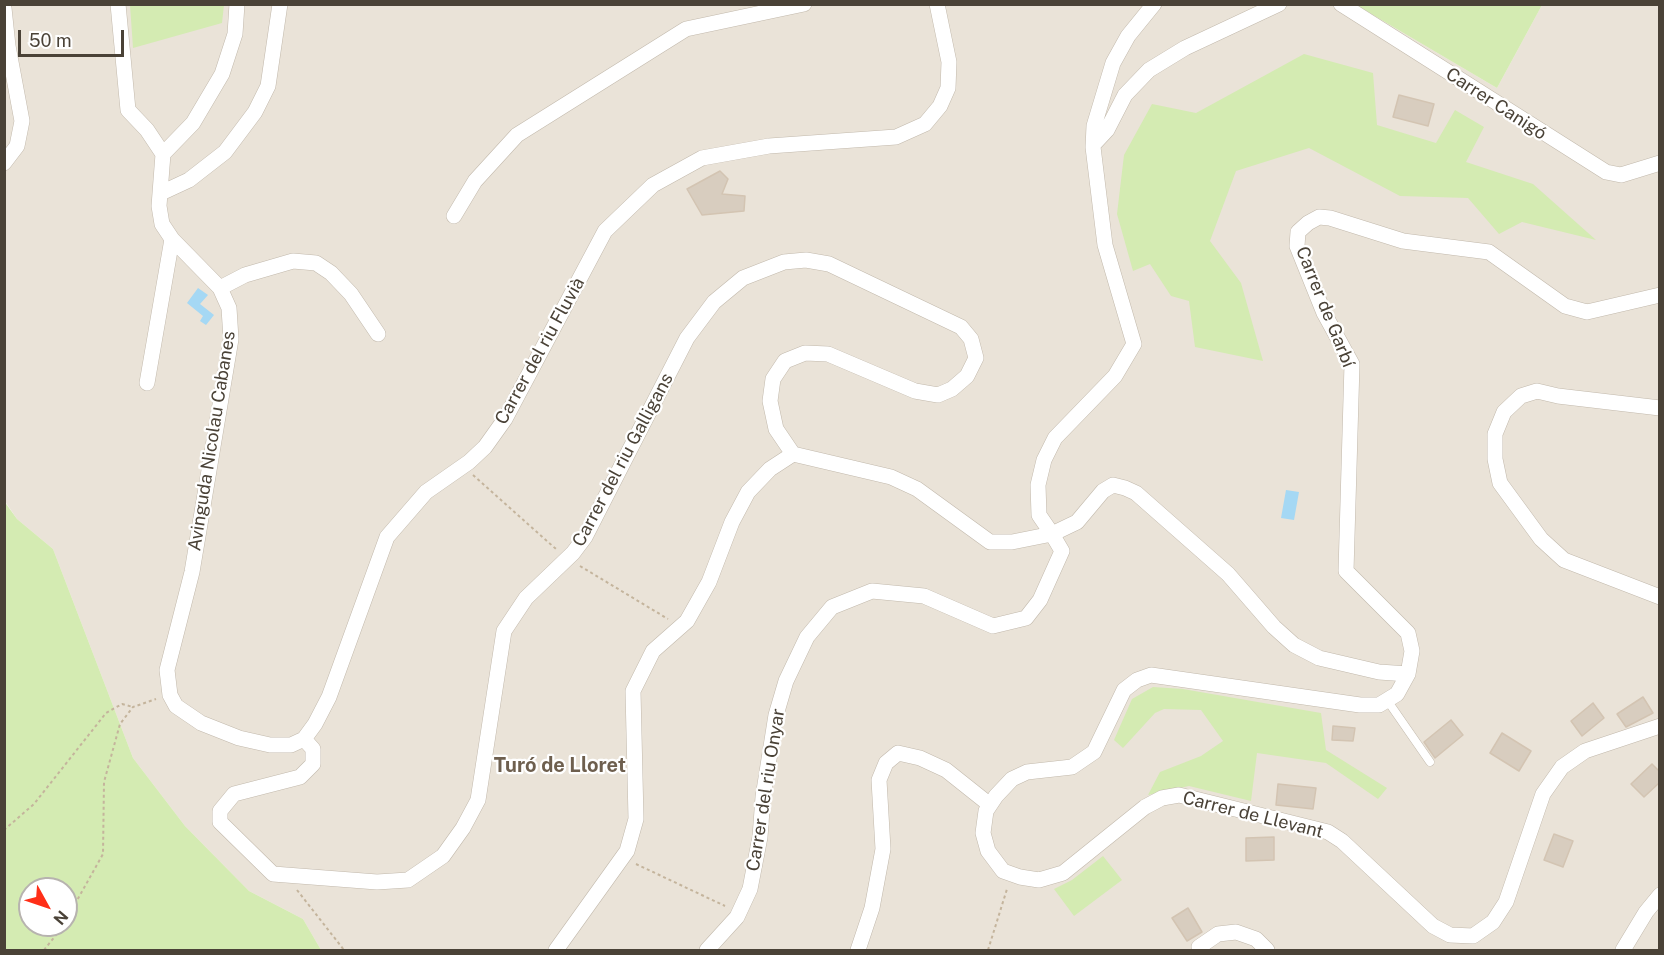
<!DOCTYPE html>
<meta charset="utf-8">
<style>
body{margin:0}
#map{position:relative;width:1664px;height:955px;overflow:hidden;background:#f6f2ea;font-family:"Public Sans",sans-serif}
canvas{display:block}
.frame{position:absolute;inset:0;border:6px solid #4a4237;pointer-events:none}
.north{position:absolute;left:18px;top:877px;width:60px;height:60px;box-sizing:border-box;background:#fff;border:2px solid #b7b3af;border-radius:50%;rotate:130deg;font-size:16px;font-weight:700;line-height:24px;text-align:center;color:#4a4237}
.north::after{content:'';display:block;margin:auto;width:21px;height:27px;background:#ff2f18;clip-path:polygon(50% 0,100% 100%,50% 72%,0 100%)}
.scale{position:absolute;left:18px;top:30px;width:106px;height:27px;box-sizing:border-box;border:3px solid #4a4237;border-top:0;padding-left:8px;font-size:18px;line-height:21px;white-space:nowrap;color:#4a4237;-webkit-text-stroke:4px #fff;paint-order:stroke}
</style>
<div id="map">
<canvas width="1664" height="955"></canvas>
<div class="frame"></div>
<div class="north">N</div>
<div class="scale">50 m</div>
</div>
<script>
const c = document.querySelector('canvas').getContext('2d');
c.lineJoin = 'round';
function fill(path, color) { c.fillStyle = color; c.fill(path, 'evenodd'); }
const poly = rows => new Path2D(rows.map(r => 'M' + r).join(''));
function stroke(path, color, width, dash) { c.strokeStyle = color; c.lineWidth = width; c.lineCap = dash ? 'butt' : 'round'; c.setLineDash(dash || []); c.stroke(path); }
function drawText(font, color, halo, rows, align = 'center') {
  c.font = font + ' "Public Sans",sans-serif'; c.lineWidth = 4.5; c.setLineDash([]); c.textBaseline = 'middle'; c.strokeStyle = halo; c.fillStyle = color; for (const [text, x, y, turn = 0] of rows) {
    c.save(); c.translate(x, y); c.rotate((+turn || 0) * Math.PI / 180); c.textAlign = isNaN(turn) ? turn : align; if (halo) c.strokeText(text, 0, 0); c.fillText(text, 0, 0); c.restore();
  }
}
const residential = poly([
 [4,5,1356,5,1497,88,1542,5,1659,5,1659,950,321,950,303,919,249,891,185,826,133,758,53,549,17,519,5,501]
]);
const green = poly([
 [130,5,130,4,224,5,222,23,133,48],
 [1356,5,1542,5,1497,88],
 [1304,54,1373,73,1377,125,1436,143,1455,110,1484,127,1466,162,1533,184,1596,240,1522,222,1499,234,1468,198,1400,196,1309,148,1236,171,1210,241,1241,283,1263,361,1195,347,1189,301,1171,296,1150,264,1133,271,1117,214,1124,155,1152,104,1196,113],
 [4,501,17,519,53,549,133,758,185,826,249,891,303,919,321,950,5,950],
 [30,889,66,889,66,925,30,925],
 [1153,687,1183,689,1321,713,1326,750,1387,788,1378,799,1326,763,1257,753,1251,801,1189,786,1148,795,1160,772,1201,756,1223,741,1201,710,1164,709,1155,713,1123,748,1114,740,1132,699],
 [1103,856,1122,880,1074,916,1054,889,1072,880]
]);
const water = poly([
 [198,288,208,295,200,304,214,315,206,325,200,321,203,316,187,303],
 [1286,490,1299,492,1294,520,1281,518]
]);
const building = poly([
 [1399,95,1434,104,1428,126,1393,117,1399,95],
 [720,171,728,179,722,194,745,196,744,211,702,215,687,189,720,171],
 [1643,697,1653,713,1626,727,1617,714,1643,697],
 [1593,703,1604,718,1582,736,1571,721,1593,703],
 [1451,720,1463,735,1435,758,1424,742,1451,720],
 [1333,726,1355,728,1353,741,1332,740,1333,726],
 [1502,733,1531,751,1519,771,1490,753,1502,733],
 [1652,764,1659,771,1659,783,1644,797,1631,784,1652,764],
 [1278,784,1316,788,1313,809,1276,805,1278,784],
 [1554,834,1573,841,1563,867,1544,860,1554,834],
 [1274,837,1274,860,1246,861,1246,838,1274,837],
 [1188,908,1202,932,1187,941,1172,918,1188,908]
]);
const path = poly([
 [473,475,556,549],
 [580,566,668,619],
 [4,830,34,804,106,713,122,704,133,707],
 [636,864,725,906],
 [297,890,344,950],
 [66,920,103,854,104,782,120,724,133,707,156,699],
 [44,950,64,925],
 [988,950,1007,889]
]);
const service = poly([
 [1387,700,1430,762]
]);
const minor = poly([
 [118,4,128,110,147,130,163,154,159,206,162,224,172,239,220,288,229,308,231,339,192,572,167,670,170,695,176,706,201,723,239,738,270,745,291,745,304,739,315,724,329,697,387,537,426,492,469,462,485,447,505,419,605,231,653,185,702,158,769,146,896,137,925,124,940,106,948,88,949,62,937,4],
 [1154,4,1128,36,1113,63,1094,126,1093,147,1105,245,1134,344,1115,376,1055,438,1044,460,1038,485,1039,515,1052,534,1077,522,1103,491,1113,485,1125,488,1136,493,1228,574,1274,627,1294,645,1319,658,1379,672,1408,674],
 [1341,4,1606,172,1621,175,1660,163],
 [4,8,8,46,22,121,17,146,4,163],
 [1093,145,1107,130,1125,95,1149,70,1185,48,1279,4],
 [163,154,193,123,222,74,235,34,237,4],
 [161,193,189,180,225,152,255,112,268,86,280,4],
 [454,216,475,181,517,135,686,29,804,4],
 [220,288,245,275,293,261,316,263,331,273,351,294,378,334],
 [1660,295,1587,312,1565,306,1489,252,1403,241,1330,218,1319,217,1308,223,1298,232,1297,246,1324,313,1352,364,1346,571,1408,633,1412,651,1408,674,1397,694,1379,705,1360,705,1151,675,1137,680,1124,690,1094,752,1072,767,1027,772,1012,779,996,796,986,811,983,833,988,851,1003,871,1020,877,1039,880,1063,873,1145,807,1162,798,1179,795,1328,832,1342,841,1433,926,1450,935,1473,936,1493,922,1506,902,1543,794,1562,767,1585,751,1660,726],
 [147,383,172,239],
 [1660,408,1558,396,1537,391,1521,396,1504,412,1495,434,1495,459,1500,483,1541,539,1564,560,1660,597],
 [304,739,313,749,313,764,300,777,234,794,220,811,220,822,273,874,377,882,408,880,443,856,463,828,478,800,504,631,526,598,573,553,585,537,687,338,714,302,743,278,784,262,806,260,829,264,961,327,971,339,976,358,967,376,952,389,938,395,915,391,828,354,805,353,785,361,773,379,770,401,776,429,793,454],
 [1199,947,1218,934,1236,932,1256,939,1267,950],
 [556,950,627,851,636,819,633,691,653,651,687,621,709,582,732,522,748,492,770,469,793,454,891,477,917,489,990,542,1012,542,1052,534,1062,551,1040,600,1026,618,993,626,924,596,872,591,832,607,807,637,786,681,776,715,763,797,760,837,750,889,737,917,707,950],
 [858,950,872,908,883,849,879,780,886,763,898,753,920,758,946,770,990,805],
 [1623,950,1646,912,1660,895]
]);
const streetNames = [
 ["Carrer Canigó",1496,104,33],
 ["Carrer de Garbí",1325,307,68],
 ["Carrer del riu Fluvià",540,351,-61],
 ["Avinguda Nicolau Cabanes",212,441,-81],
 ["Carrer del riu Galligans",623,460,-62],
 ["Carrer del riu Onyar",766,790,-81],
 ["Carrer de Llevant",1253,815,14]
];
const neighbourhoodNames = [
 ["Turó de Lloret",560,766]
];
fill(residential, '#eae3d8');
fill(green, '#d4ebb2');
fill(water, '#a5d8f4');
fill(building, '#d8cdbf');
stroke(building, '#d3c4b2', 1.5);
stroke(service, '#c2b9ac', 9);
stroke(minor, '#c2b9ac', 16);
stroke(path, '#c4b49c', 2, [3, 3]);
stroke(service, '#fff', 8);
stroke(minor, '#fff', 15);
drawText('18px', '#4a4237', '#fff', streetNames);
drawText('bold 20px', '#6e5f4e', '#fff', neighbourhoodNames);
</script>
